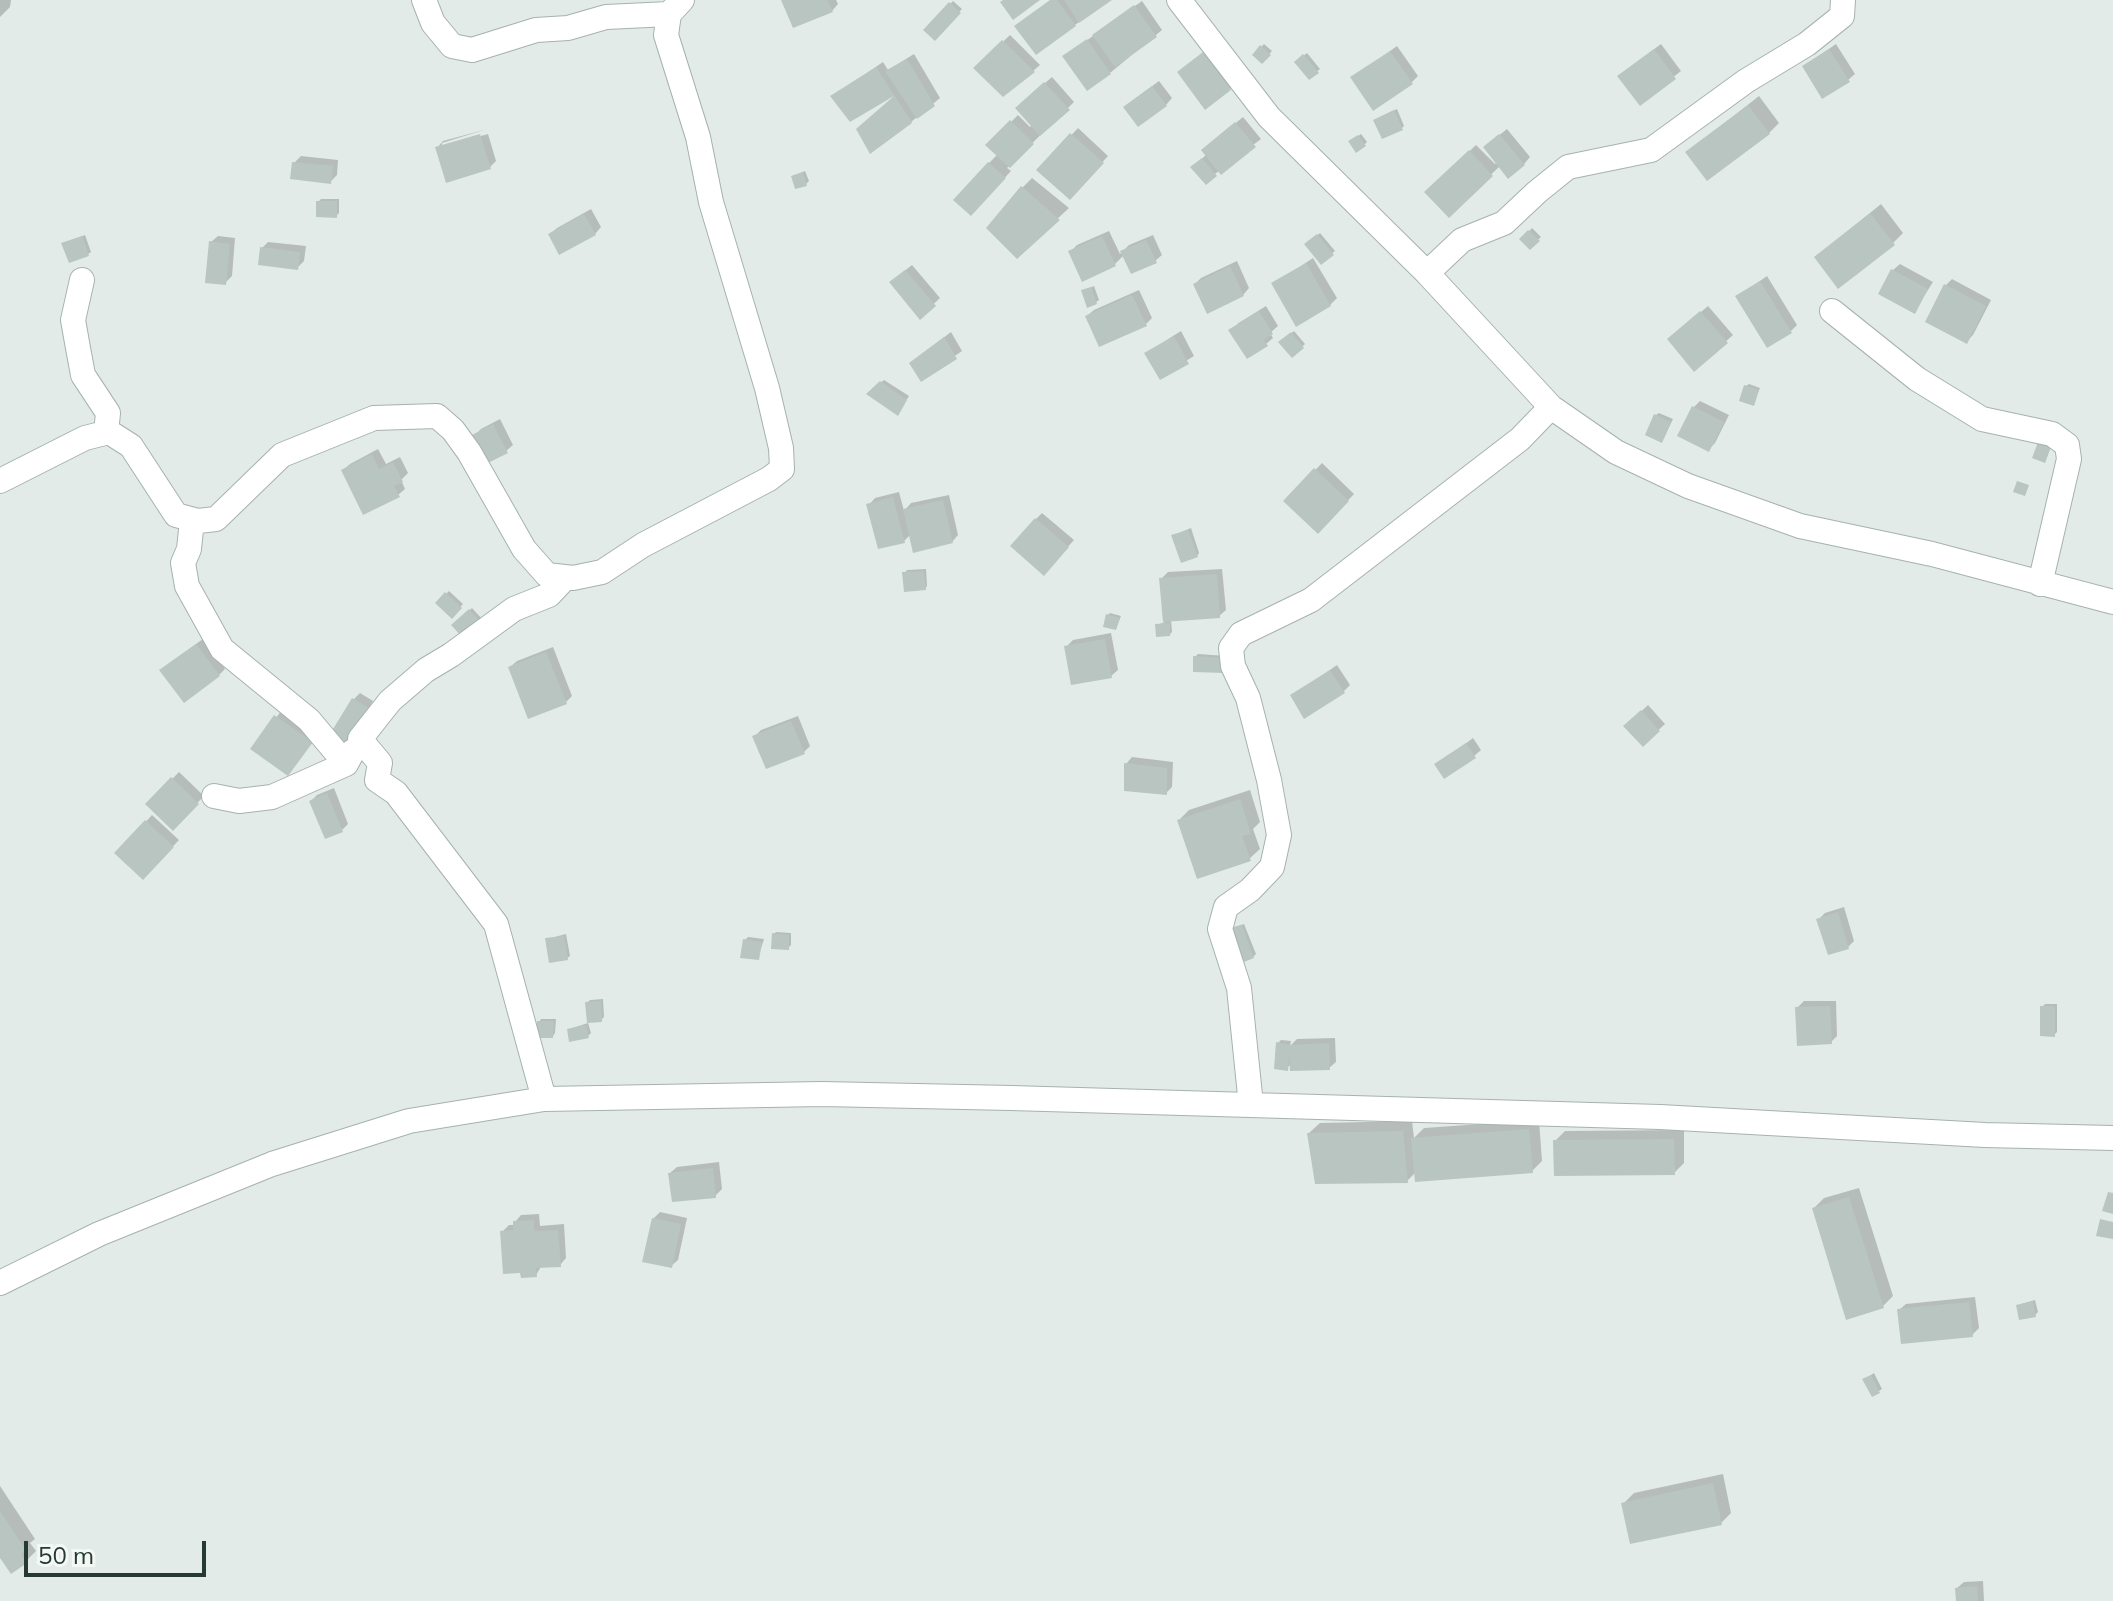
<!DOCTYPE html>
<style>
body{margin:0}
#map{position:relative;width:2113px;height:1601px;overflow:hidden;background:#e3ebe8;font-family:Mulish,sans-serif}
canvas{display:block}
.scale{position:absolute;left:24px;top:1541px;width:182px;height:36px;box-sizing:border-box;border:4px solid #253a35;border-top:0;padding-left:10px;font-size:24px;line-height:28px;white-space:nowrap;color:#253a35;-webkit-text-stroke:6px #f3f8f5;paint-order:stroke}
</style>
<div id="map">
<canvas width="2113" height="1601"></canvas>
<div class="scale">50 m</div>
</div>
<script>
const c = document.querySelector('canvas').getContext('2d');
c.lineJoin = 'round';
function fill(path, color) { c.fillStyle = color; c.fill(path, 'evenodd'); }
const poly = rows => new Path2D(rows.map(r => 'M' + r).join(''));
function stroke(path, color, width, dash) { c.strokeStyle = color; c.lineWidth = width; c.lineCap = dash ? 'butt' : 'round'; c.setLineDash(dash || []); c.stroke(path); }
const shadow = poly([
 [0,0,11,0,10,7,0,17],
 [783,0,836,0,838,4,832,11],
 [1050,0,1108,0,1075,25],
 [953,1,962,9,935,38,926,30],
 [1142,1,1162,30,1110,73,1065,56],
 [1010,35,1040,65,1033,71,976,68],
 [1264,44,1272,51,1262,62,1254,55],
 [1661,44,1681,71,1640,103,1626,70],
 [1836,44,1855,74,1848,80,1804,66],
 [1397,46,1418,76,1411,83,1353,78],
 [1210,48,1236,82,1230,89,1186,66],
 [1307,53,1320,69,1309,78,1296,62],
 [914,54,940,98,911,122,893,95,833,96,883,62,888,70],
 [1052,77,1074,102,1007,168,1011,171,971,214,989,163,998,154,988,145,1018,115,1030,127,1032,124,1024,101],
 [1159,81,1172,98,1166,105,1132,101],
 [1759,96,1779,123,1769,133,1688,152],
 [1397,109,1404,126,1402,128,1378,118],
 [1243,117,1261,139,1215,174,1193,167,1207,154,1210,144],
 [1078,128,1108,156,1070,198,1039,170],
 [487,129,442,143,442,147,488,134,496,161,490,167,437,148,443,141],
 [1507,129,1530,157,1524,164,1500,166,1449,215,1427,192,1476,145,1495,164,1497,162,1492,141],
 [1361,134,1367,142,1364,145,1354,139],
 [301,156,338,160,337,175,330,182,294,163],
 [805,171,809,181,806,184,793,176],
 [1032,178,1069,208,1017,256,1022,188],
 [321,199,339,199,339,213,336,216,318,202],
 [1881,204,1903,233,1893,243,1816,257],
 [591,209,601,227,595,234,550,234,557,228],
 [1532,228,1541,237,1530,247,1522,239],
 [1109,231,1120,254,1129,245,1153,235,1162,255,1155,261,1124,255,1115,264,1083,279,1070,252,1077,245],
 [1320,233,1335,251,1321,262,1307,244],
 [85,235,91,252,88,254,64,244],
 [218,236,235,238,232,276,225,283,211,242],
 [268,242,306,246,304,261,298,267,262,248],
 [1313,258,1337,298,1330,305,1274,284],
 [1237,261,1249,288,1243,295,1195,284,1201,278],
 [1900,264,1933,282,1914,312,1893,270],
 [912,265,940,298,920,317,898,276],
 [1767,276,1797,325,1791,331,1737,297],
 [1952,279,1991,300,1973,335,1967,341,1945,286],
 [1094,286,1099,300,1096,302,1083,291],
 [1139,290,1152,318,1145,325,1087,316,1094,310],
 [1266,306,1278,326,1270,333,1273,338,1266,344,1237,324],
 [1708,306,1733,335,1695,369,1676,333],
 [1181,331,1194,356,1160,377,1146,353],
 [1294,331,1305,344,1292,356,1281,342],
 [951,332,962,351,921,379,918,357],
 [884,380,909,396,900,410,869,393],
 [1749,384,1760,388,1753,404,1746,386],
 [1700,401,1729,415,1715,443,1709,449,1693,408],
 [1659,413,1673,419,1664,438,1656,415],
 [500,419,513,445,506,451,474,436,481,429],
 [378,449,386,464,400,457,408,473,401,480,405,489,398,495,343,470,350,464],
 [1322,463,1354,494,1318,532,1285,501],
 [899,492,904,511,911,503,949,495,958,535,952,542,911,534,904,541,869,505,875,498],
 [1042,513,1074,540,1050,567,1036,519],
 [1191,528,1199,553,1197,556,1174,535],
 [926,569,927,586,925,589,905,573,907,570],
 [1222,569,1226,610,1219,616,1171,619,1172,632,1169,635,1157,625,1165,622,1161,579,1168,572],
 [449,591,463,604,452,616,437,603],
 [472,608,482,619,463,635,454,625],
 [1110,613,1121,616,1116,628,1108,615],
 [1111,633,1118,670,1111,676,1067,646,1073,640],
 [203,639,225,669,219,675,168,664],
 [553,647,572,696,566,702,510,667,517,661],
 [1198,654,1226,656,1226,668,1195,657],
 [1337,665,1350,685,1343,692,1292,696],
 [360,693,373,701,352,736,354,699],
 [1648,705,1665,724,1643,744,1626,726],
 [282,710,318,735,288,774,253,748],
 [798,716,810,746,804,752,754,737,761,730],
 [1473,738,1481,750,1474,756,1437,765],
 [1132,757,1173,762,1172,787,1166,793,1126,764],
 [179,772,204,796,173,828,148,804],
 [334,788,348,824,342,830,311,801,317,795],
 [1250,790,1260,822,1253,829,1260,849,1249,859,1179,820,1189,810],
 [152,815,179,840,143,878,117,853],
 [1844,907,1854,941,1848,947,1818,920,1825,913],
 [1244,924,1256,954,1253,957,1231,928],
 [776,932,791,933,791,945,788,948,774,934],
 [566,934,570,956,567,958,547,939],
 [748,937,764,939,758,958,745,940],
 [603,999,604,1017,601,1020,587,1003,590,1000],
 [1804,1001,1836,1001,1837,1036,1831,1042,1797,1008],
 [2045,1004,2057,1004,2057,1032,2054,1035,2042,1007],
 [541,1019,556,1019,555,1033,553,1036,539,1022],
 [588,1023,591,1033,588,1036,569,1029],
 [1335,1038,1336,1062,1329,1068,1291,1064,1287,1068,1278,1043,1281,1040,1291,1041,1290,1046,1297,1039],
 [1539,1120,1542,1161,1532,1171,1416,1172,1407,1181,1309,1133,1320,1123,1412,1121,1414,1138,1424,1128],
 [1684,1130,1684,1163,1674,1173,1555,1141,1565,1131],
 [719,1162,722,1189,715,1196,670,1173,677,1167],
 [1859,1188,1893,1296,1883,1306,1814,1208,1824,1198],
 [660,1212,687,1218,678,1260,671,1266,653,1219],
 [539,1214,540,1226,564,1224,566,1258,560,1265,542,1265,536,1275,502,1232,509,1225,515,1225,515,1222,521,1215],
 [1975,1297,1979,1328,1972,1335,1899,1310,1906,1304],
 [2035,1300,2038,1312,2035,1315,2018,1305],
 [1874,1373,1882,1389,1879,1391,1868,1377],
 [1723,1474,1731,1513,1721,1523,1624,1503,1634,1493],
 [0,1486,35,1539,30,1543,36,1551,26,1561,0,1554],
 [1983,1581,1984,1601,1958,1601,1957,1588,1964,1582]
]);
const building = poly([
 [781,0,827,0,833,12,793,28],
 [1003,0,1040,0,1013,20,1000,2],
 [1050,0,1057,0,1076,26,1036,55,1014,26],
 [1064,0,1112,0,1079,23],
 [949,2,961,13,935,41,923,30],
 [1134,5,1157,37,1115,67,1092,35],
 [1087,39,1111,74,1087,91,1062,56],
 [1002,40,1035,72,1003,97,973,68],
 [1260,45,1271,55,1262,64,1252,55],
 [1654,49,1676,79,1640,106,1617,76],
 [1829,49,1850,82,1822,99,1802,66],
 [1390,51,1413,84,1373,111,1350,77],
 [1203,52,1231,90,1205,110,1177,72],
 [1303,54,1319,73,1309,80,1294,62],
 [907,59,935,106,917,119,885,71],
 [876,67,912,123,870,154,856,129,894,96,850,122,830,96],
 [1044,82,1070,110,1040,136,1015,108],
 [1152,86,1167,106,1138,127,1123,107],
 [1748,105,1770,134,1707,181,1685,152],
 [1394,110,1403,130,1382,139,1373,120],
 [1010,120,1034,144,1010,168,985,145],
 [1235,122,1256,147,1221,175,1201,150],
 [1070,133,1104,163,1070,200,1036,170],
 [480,134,491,169,446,183,435,147],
 [1499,134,1525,165,1508,179,1483,147],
 [1358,135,1366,146,1356,153,1348,141],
 [1469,150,1493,176,1449,218,1424,192],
 [1202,158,1217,176,1206,185,1190,167],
 [292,162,333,166,331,184,290,179],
 [988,162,1006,178,971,216,953,200],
 [803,172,807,186,795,189,791,176],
 [1021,186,1060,220,1017,259,986,228],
 [316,201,337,201,337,218,316,217],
 [1870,213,1895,245,1838,289,1814,257],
 [584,214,596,235,559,255,548,234],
 [1528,230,1540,241,1530,250,1519,239],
 [1317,234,1334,255,1321,265,1304,244],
 [82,236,89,256,69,263,61,243],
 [1102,236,1116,266,1082,282,1068,251],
 [1146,240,1157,263,1131,274,1120,251],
 [209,241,230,244,226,285,205,283],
 [260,247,300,252,298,270,258,265],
 [1306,263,1331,306,1296,327,1271,283],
 [1230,266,1244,296,1207,314,1193,284],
 [1891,269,1928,289,1915,314,1878,294],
 [905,270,936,306,920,320,889,282],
 [1760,281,1792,333,1767,348,1735,296],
 [1944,284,1986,306,1967,344,1925,322],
 [1091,287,1097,304,1087,308,1081,290],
 [1132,295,1147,326,1099,347,1085,316],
 [1259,311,1273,334,1264,340,1268,346,1247,359,1228,330],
 [1700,311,1728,343,1694,372,1667,339],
 [1291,332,1304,348,1292,358,1278,342],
 [1174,336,1189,364,1160,380,1144,353],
 [944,337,957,359,921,382,909,363],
 [880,381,907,400,898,416,866,394],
 [1744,385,1759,390,1754,406,1739,401],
 [1692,406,1724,422,1709,452,1677,436],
 [1654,414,1671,422,1662,443,1645,435],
 [493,424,508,453,486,464,472,435],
 [2038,442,2051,447,2045,463,2032,458],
 [372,454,379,469,393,462,403,482,394,486,400,497,363,515,341,470],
 [1314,468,1349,501,1318,534,1283,501],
 [2017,481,2029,485,2025,496,2013,492],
 [893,497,905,543,878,549,866,504],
 [943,500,953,543,913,553,903,509],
 [1035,518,1069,547,1044,576,1010,546],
 [1188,530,1198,557,1181,563,1171,535],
 [924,571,926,590,904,592,902,572],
 [1217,574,1220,618,1163,622,1159,578],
 [445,592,462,608,452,619,435,603],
 [469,609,481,623,463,638,451,625],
 [1106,614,1120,618,1116,630,1103,627],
 [1170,623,1170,636,1156,637,1155,624],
 [1105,639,1112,678,1071,685,1064,646],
 [196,644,220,676,184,703,159,670],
 [546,652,567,704,528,719,508,667],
 [1193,656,1224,658,1224,673,1193,672],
 [1330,670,1345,693,1304,719,1290,695],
 [352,698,369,708,346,744,330,734],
 [1641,710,1660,731,1643,747,1623,726],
 [274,715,313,742,288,776,250,749],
 [791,721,805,754,766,769,752,736],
 [1466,743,1476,758,1444,779,1434,764],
 [1124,763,1167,768,1167,795,1124,791],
 [171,777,199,804,173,831,145,804],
 [327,793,343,832,325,839,309,801],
 [1240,799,1251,834,1242,836,1251,861,1197,879,1177,820],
 [145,820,174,847,143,880,114,853],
 [1838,912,1849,949,1828,955,1816,919],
 [1242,925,1254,958,1239,964,1226,930],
 [772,933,789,935,789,950,771,949],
 [564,936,568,960,549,963,545,938],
 [743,939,762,942,759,960,740,958],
 [601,1001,602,1022,587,1023,585,1002],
 [1830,1006,1832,1044,1797,1046,1795,1007],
 [2040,1006,2055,1006,2055,1037,2040,1036],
 [537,1021,554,1021,553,1038,536,1038],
 [586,1025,589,1038,569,1042,567,1029],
 [1276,1042,1290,1045,1329,1043,1330,1070,1290,1071,1289,1054,1288,1071,1274,1069],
 [1529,1129,1533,1173,1415,1182,1411,1138],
 [1403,1131,1408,1183,1315,1184,1307,1133],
 [1674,1139,1675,1175,1554,1176,1553,1140],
 [713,1168,716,1198,672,1202,668,1173],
 [2108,1192,2113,1193,2113,1214,2102,1211],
 [1849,1197,1884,1308,1846,1320,1812,1208],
 [652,1218,681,1224,672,1268,642,1262],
 [2100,1219,2113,1222,2113,1239,2096,1236],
 [534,1220,534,1231,558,1230,561,1267,536,1268,537,1277,521,1278,520,1273,503,1274,500,1231,513,1230,513,1221],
 [2033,1301,2036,1317,2019,1320,2016,1305],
 [1969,1302,1973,1337,1901,1344,1897,1309],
 [1871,1375,1880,1393,1872,1397,1862,1379],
 [1713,1483,1722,1525,1630,1544,1621,1503],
 [0,1511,26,1550,21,1554,27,1563,11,1574,0,1558],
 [1977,1586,1978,1601,1956,1601,1955,1588]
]);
const minor = poly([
 [424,0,433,23,452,46,472,50,536,30,568,28,606,17,669,14],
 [1179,0,1269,117,1427,273,1551,407,1616,452,1688,486,1800,526,1932,554,2113,602],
 [1427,273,1462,240,1504,223,1537,192,1568,167,1651,150,1746,81,1807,44,1842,16,1843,0],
 [82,280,73,320,78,348,83,375,108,413,106,433],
 [1832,311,1917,379,1982,419,2052,434,2067,445,2069,459,2040,584],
 [0,481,85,438,109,432,131,446,176,515,198,521,216,519,282,455,374,418,437,416,453,430,469,452,524,549,547,575,573,578,602,572,643,545,769,479,782,469,781,448,767,388,711,202,698,137,666,35,669,14,682,0],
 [192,520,189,549,183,563,187,586,222,649,309,720,346,764],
 [214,796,239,801,272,797,346,764,353,751],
 [544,1099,496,924,396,793,377,780,380,763,360,739,390,701,426,670,451,655,514,609,549,595,565,578],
 [1251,1105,1239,988,1220,929,1226,907,1250,890,1272,867,1279,835,1269,780,1248,698,1233,666,1231,648,1241,634,1311,600,1520,439,1551,407],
 [0,1283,99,1234,272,1164,409,1121,544,1099,822,1094,1011,1098,1660,1117,1985,1135,2113,1138]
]);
fill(shadow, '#0003');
fill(building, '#b8c5c1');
stroke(minor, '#a6b2af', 26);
stroke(minor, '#fff', 24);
</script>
